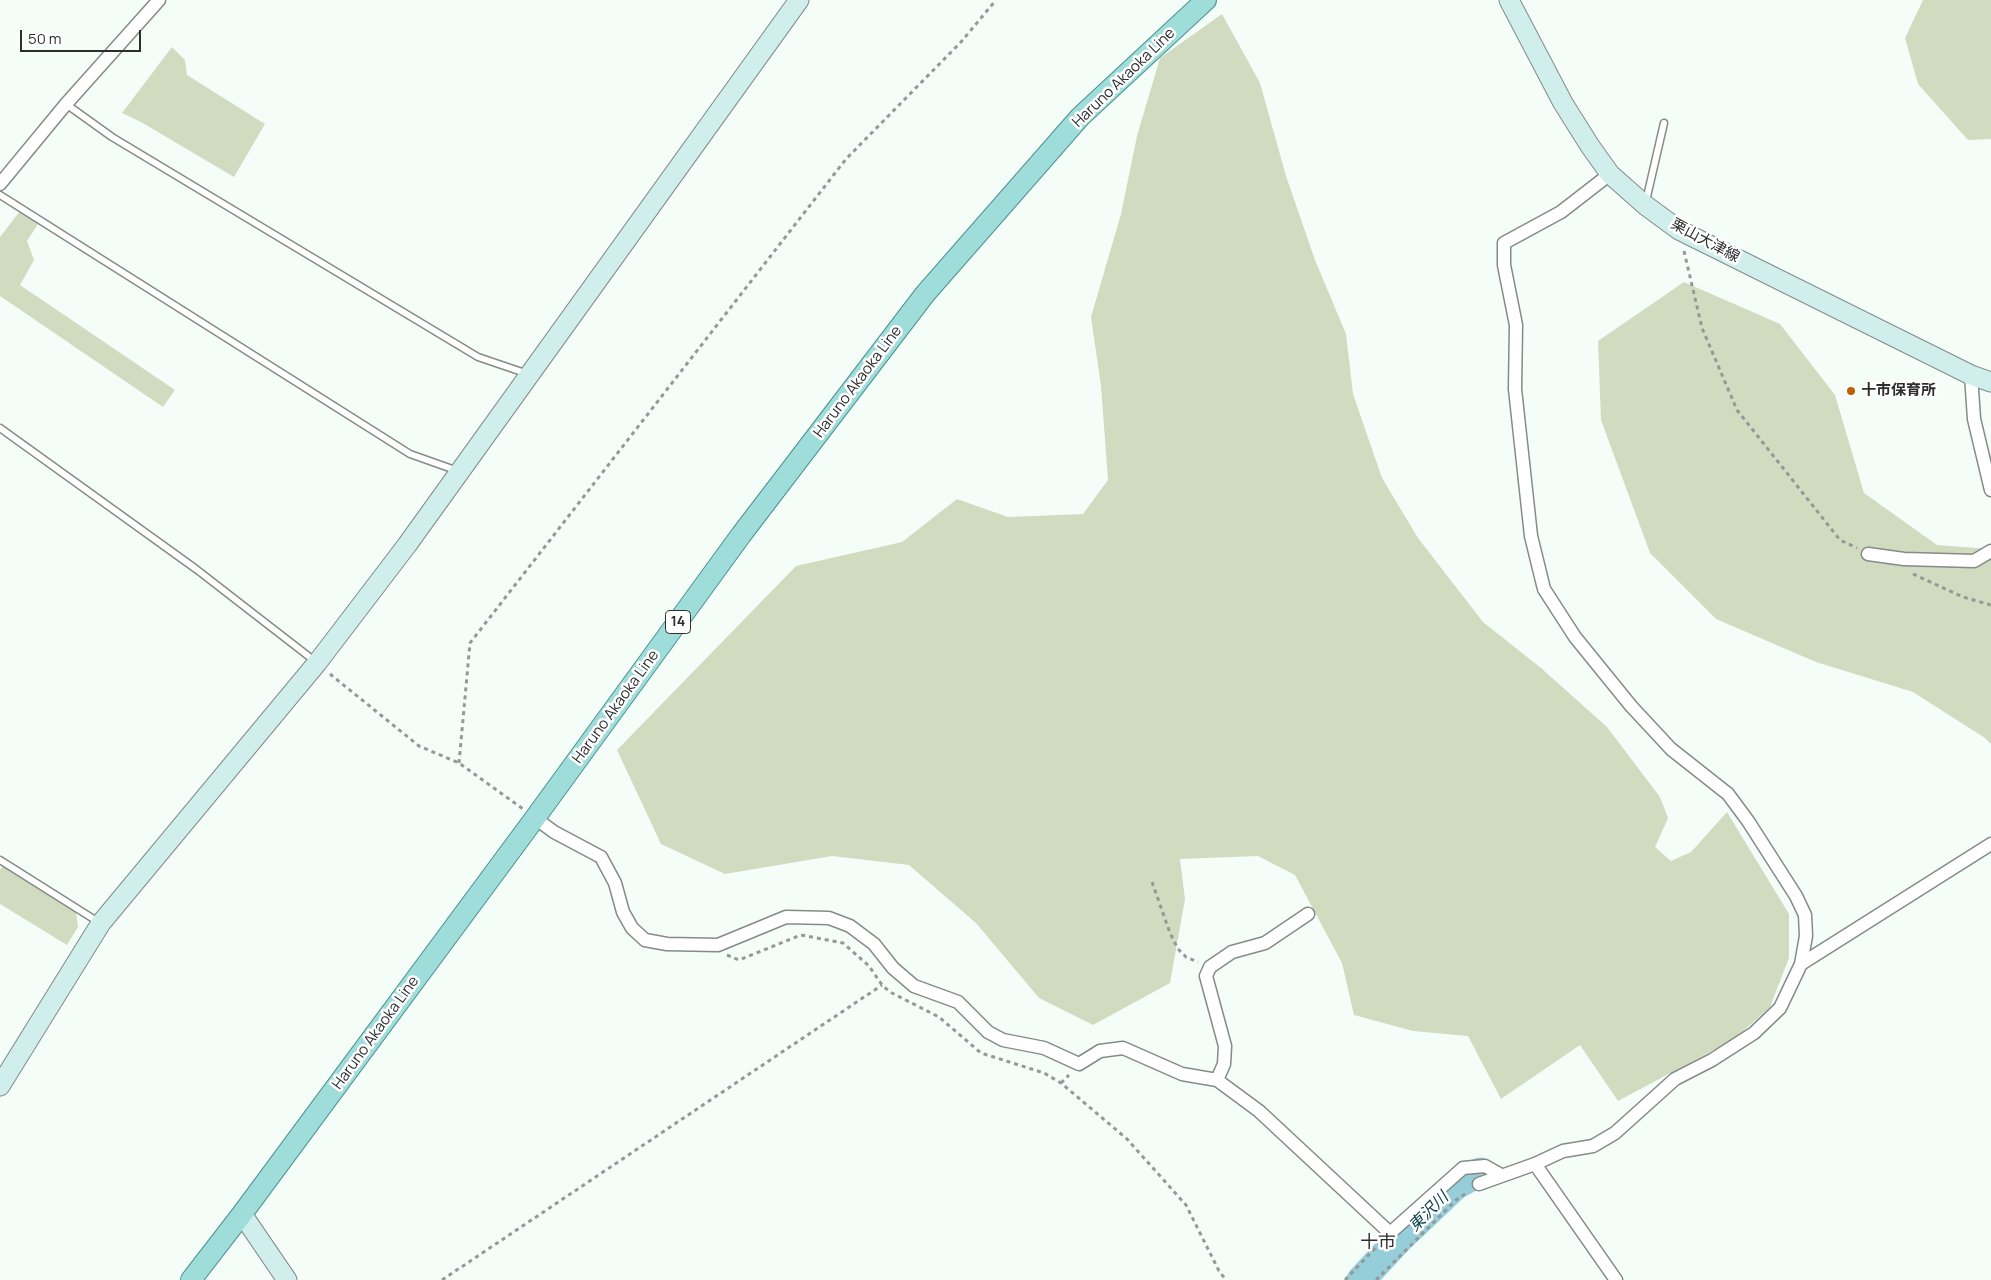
<!DOCTYPE html>
<meta charset="utf-8">
<style>
body{margin:0}
#map{position:relative;width:1991px;height:1280px;overflow:hidden;background:#f5fdf9;font-family:Manrope,sans-serif}
canvas{display:block}
.scale{position:absolute;left:20px;top:30px;width:121px;height:22px;box-sizing:border-box;border:2px solid #2c2f2d;border-top:0;padding-left:6px;font-size:15px;line-height:18px;white-space:nowrap;color:#2c2f2d;-webkit-text-stroke:4px #fff;paint-order:stroke}
</style>
<div id="map">
<canvas width="1991" height="1280"></canvas>
<div class="scale">50 m</div>
</div>
<script>
const c = document.querySelector('canvas').getContext('2d');
c.lineJoin = 'round';
function fill(path, color) { c.fillStyle = color; c.fill(path, 'evenodd'); }
const poly = rows => new Path2D(rows.map(r => 'M' + r).join(''));
function stroke(path, color, width, dash) { c.strokeStyle = color; c.lineWidth = width; c.lineCap = dash ? 'butt' : 'round'; c.setLineDash(dash || []); c.stroke(path); }
function drawText(font, color, halo, rows, align = 'center') {
  c.font = font + ' Manrope,"Noto Sans JP",sans-serif'; c.lineWidth = 5; c.setLineDash([]); c.textBaseline = 'middle'; c.strokeStyle = halo; c.fillStyle = color; for (const [text, x, y, turn = 0] of rows) {
    c.save(); c.translate(x, y); c.rotate((+turn || 0) * Math.PI / 180); c.textAlign = isNaN(turn) ? turn : align; if (halo) c.strokeText(text, 0, 0); c.fillText(text, 0, 0); c.restore();
  }
}
const green = poly([
 [1923,0,1991,0,1991,139,1968,140,1918,84,1905,38],
 [1222,14,1260,83,1286,176,1315,260,1346,334,1353,394,1382,478,1418,538,1483,622,1541,668,1607,727,1660,797,1668,818,1655,847,1671,861,1691,852,1727,812,1789,914,1789,958,1770,1007,1734,1039,1618,1101,1580,1045,1501,1099,1468,1036,1413,1031,1354,1015,1342,963,1295,875,1258,856,1180,859,1185,899,1170,983,1093,1025,1039,998,976,923,909,865,832,856,725,874,661,844,617,750,796,566,902,542,957,499,1008,517,1083,514,1108,480,1101,386,1091,317,1121,214,1137,136,1160,58],
 [172,47,185,60,187,75,265,124,234,177,141,122,122,113],
 [20,211,38,224,27,241,34,260,20,285,175,390,163,407,0,296,0,237],
 [1684,282,1780,324,1835,395,1864,493,1937,545,1991,549,1991,744,1985,738,1913,692,1816,662,1716,619,1650,553,1601,420,1598,341],
 [3,865,76,911,78,927,67,945,0,904,0,870]
]);
const river = poly([
 [1361,1280,1399,1239,1456,1185,1480,1172]
]);
const path = poly([
 [1684,251,1702,328,1737,410,1840,540,1857,548],
 [1913,574,1963,597,1991,605],
 [330,674,419,746,459,763,523,809],
 [459,763,470,643,846,159,961,42,996,0],
 [1152,882,1170,933,1178,949,1186,957,1198,962],
 [727,955,739,960,801,935,843,943,869,966,882,985,890,992,939,1017,981,1053,1044,1073,1061,1083,1127,1139,1186,1205,1219,1271,1226,1280],
 [1061,1083,1069,1075],
 [442,1280,882,985],
 [1345,1280,1381,1242],
 [1376,1280,1456,1200,1468,1192]
]);
const lane = poly([
 [66,104,112,137,478,357,528,374],
 [0,195,410,454,458,471],
 [1646,201,1664,123],
 [0,428,196,569,316,662],
 [0,860,100,923]
]);
const street = poly([
 [0,184,66,104,159,0],
 [1971,375,1974,419,1991,490],
 [1868,554,1904,559,1974,561,1991,551],
 [535,818,554,832,601,857,615,883,623,912,632,928,645,940,667,944,718,945,786,917,829,918,850,926,874,944,893,968,914,986,958,1002,988,1032,1003,1040,1044,1048,1079,1064,1100,1051,1123,1048,1182,1074,1217,1080,1259,1111,1390,1233,1463,1168,1485,1166,1501,1175],
 [1801,964,1991,844],
 [1217,1080,1224,1064,1225,1046,1206,976,1210,967,1232,952,1265,943,1308,914],
 [1535,1164,1616,1280],
 [1479,1184,1535,1164,1563,1151,1593,1146,1615,1133,1675,1079,1712,1060,1754,1033,1780,1008,1801,964,1806,936,1805,915,1796,896,1748,821,1728,794,1671,749,1631,706,1575,637,1544,589,1531,536,1515,389,1516,325,1504,265,1504,243,1561,212,1610,174]
]);
const secondary = poly([
 [1509,0,1563,103,1590,146,1610,174,1645,205,1679,230,1971,375,1991,382],
 [0,1086,101,923,317,663,407,545,799,0],
 [242,1214,287,1280]
]);
const primary = poly([
 [191,1280,242,1214,535,818,741,535,925,294,1080,117,1206,0]
]);
const markers = [
 [1851,391,5,"#bc6103"]
];
const shields = [
 [678,622,25]
];
const shieldNames = [
 ["14",678,622]
];
const streetNames = [
 ["Haruno Akaoka Line",1124,78,-44],
 ["栗山大津線",1705,241,28],
 ["Haruno Akaoka Line",858,382,-53],
 ["Haruno Akaoka Line",616,707,-54],
 ["Haruno Akaoka Line",376,1033,-54]
];
const poiNames = [
 ["十市保育所",1861,391]
];
const waterNames = [
 ["東沢川",1429,1212,-45]
];
const quarterNames = [
 ["十市",1378,1243]
];
fill(green, '#d1dbbf');
stroke(river, '#95cdd9', 29);
stroke(lane, '#848b88', 9);
stroke(street, '#848b88', 15);
stroke(secondary, '#848b88', 21);
stroke(primary, '#4c928d', 22);
stroke(path, '#939996', 3, [4, 4]);
stroke(lane, '#fff', 6);
stroke(street, '#fff', 12);
stroke(secondary, '#cfeeec', 19);
stroke(primary, '#9eddda', 20);
for (const [x, y, r, color] of markers) { const dot = new Path2D(); dot.arc(x, y, r, 0, 2 * Math.PI); c.fillStyle = color; c.fill(dot); stroke(dot, '#fff', 2); }
for (const [x, y, w] of shields) { const box = new Path2D(); box.roundRect(x - w / 2, y - 11.5, w, 23, 4); c.fillStyle = '#fff'; c.fill(box); stroke(box, '#2c2f2d', 1); }
drawText('bold 14px', '#2c2f2d', null, shieldNames);
drawText('15px', '#2c2f2d', '#fff', streetNames);
drawText('bold 15px', '#2c2f2d', '#fff', poiNames, 'left');
drawText('italic 16px', '#0a3e48', '#fff', waterNames);
drawText('18px', '#2c2f2d', '#fff', quarterNames);
</script>
